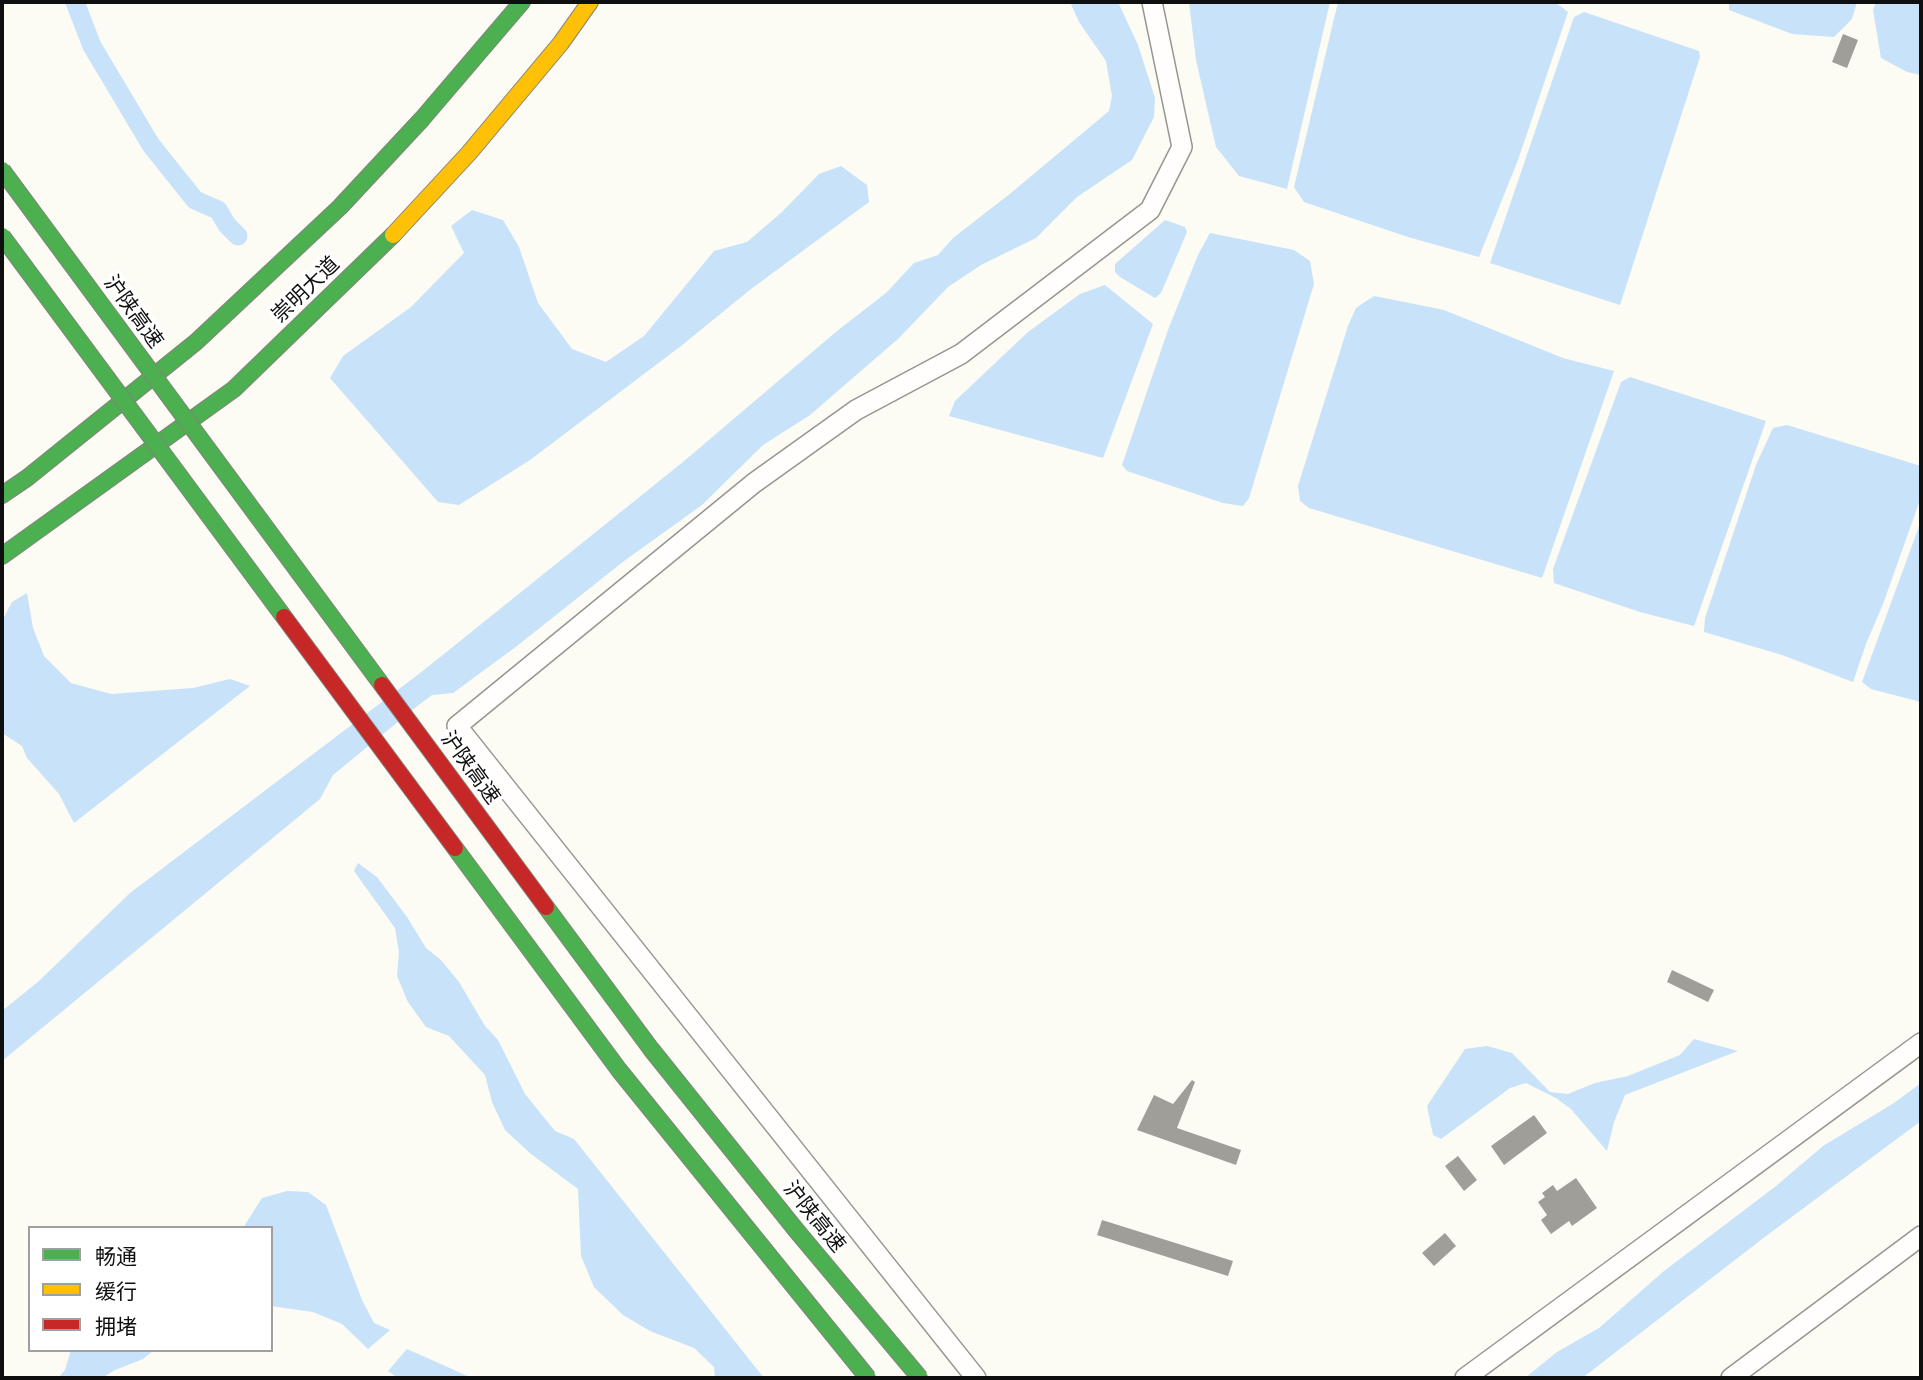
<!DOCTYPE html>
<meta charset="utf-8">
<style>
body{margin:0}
#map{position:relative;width:1923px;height:1380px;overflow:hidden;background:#fcfbf4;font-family:Literata,"Noto Sans SC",serif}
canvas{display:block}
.frame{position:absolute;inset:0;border:4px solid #0f0f0f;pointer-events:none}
.legend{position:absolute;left:28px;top:1226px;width:245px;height:126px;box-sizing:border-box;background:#fff;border:2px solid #9f9f9f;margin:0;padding:9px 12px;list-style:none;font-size:21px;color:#0f0f0f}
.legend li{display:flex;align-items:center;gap:14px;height:35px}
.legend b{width:35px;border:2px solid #9f9f9f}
</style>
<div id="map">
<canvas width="1923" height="1380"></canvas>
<div class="frame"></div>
<ul class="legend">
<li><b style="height:9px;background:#4caf50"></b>畅通</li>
<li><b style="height:9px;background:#ffc107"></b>缓行</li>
<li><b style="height:9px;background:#c62828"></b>拥堵</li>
</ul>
</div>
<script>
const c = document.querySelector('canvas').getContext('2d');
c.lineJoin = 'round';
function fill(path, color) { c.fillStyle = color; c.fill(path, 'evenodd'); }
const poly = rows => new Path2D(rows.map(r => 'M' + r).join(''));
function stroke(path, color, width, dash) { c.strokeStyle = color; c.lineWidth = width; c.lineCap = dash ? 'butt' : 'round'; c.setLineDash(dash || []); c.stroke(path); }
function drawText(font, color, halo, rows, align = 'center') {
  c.font = font + ' Literata,"Noto Sans SC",serif'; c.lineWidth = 7; c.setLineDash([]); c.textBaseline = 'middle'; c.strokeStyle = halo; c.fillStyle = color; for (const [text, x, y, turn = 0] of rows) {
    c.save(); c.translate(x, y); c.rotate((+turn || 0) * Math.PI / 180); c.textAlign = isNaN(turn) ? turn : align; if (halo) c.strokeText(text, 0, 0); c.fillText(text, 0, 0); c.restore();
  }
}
const water = poly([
 [1070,2,1118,2,1138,45,1155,98,1154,117,1132,160,1077,197,1036,238,981,265,948,287,899,338,810,415,763,445,702,505,624,561,517,646,453,693,432,695,416,707,333,775,320,799,2,1061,2,1011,39,981,130,893,424,670,683,462,837,331,886,293,914,263,938,255,953,238,1011,193,1109,111,1112,96,1106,61,1079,22],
 [1189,2,1330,2,1287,189,1239,176,1216,147,1196,60],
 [1338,2,1555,2,1568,12,1518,160,1479,257,1408,237,1304,202,1294,187],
 [1729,2,1857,2,1852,19,1834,37,1792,34,1729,10],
 [1876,2,1921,2,1921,75,1907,72,1881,58,1873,10],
 [1584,12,1699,51,1700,57,1620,305,1490,263,1574,17],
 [841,166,867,185,869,202,751,289,681,346,530,460,459,505,438,502,330,378,343,356,411,307,464,253,451,226,472,210,503,220,519,247,538,303,572,349,606,362,644,336,714,251,747,242,782,212,819,174],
 [1165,220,1185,227,1187,232,1161,293,1155,298,1120,277,1115,272,1115,264],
 [1210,233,1294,250,1310,261,1314,284,1249,498,1243,506,1223,503,1127,471,1122,465,1168,330,1198,255],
 [1105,285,1153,324,1103,458,949,416,955,401,1028,332,1080,294],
 [1374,296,1444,310,1563,358,1614,371,1542,578,1309,508,1300,501,1298,486,1348,326,1356,308],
 [1630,377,1766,421,1694,626,1640,612,1554,583,1553,569,1621,382],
 [1787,425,1921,466,1921,497,1883,604,1866,644,1853,682,1782,655,1704,632,1705,618,1756,465,1773,428],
 [1921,521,1921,702,1871,689,1862,682],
 [27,593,33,628,44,656,71,683,111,694,193,688,230,679,250,686,74,823,59,794,27,758,22,746,2,733,2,621,12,602],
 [358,863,377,877,407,917,426,948,441,960,459,982,485,1026,498,1040,525,1094,555,1131,574,1139,764,1378,715,1378,714,1367,694,1348,650,1331,623,1315,594,1287,581,1256,578,1189,531,1154,505,1130,492,1102,485,1075,449,1036,426,1027,408,1002,397,976,399,952,395,928,354,871],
 [1694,1039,1738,1051,1625,1095,1614,1122,1607,1151,1571,1109,1556,1098,1526,1083,1510,1088,1441,1139,1433,1135,1427,1106,1465,1049,1487,1046,1512,1053,1550,1092,1568,1094,1595,1083,1628,1076,1680,1055],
 [1921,1083,1921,1121,1766,1236,1590,1372,1582,1378,1525,1378,1557,1352,1599,1328,1664,1271,1776,1186,1823,1146,1894,1103],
 [287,1191,308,1192,326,1205,362,1300,374,1323,390,1330,368,1349,342,1324,313,1312,271,1306,271,1228,243,1228,262,1198],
 [407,1349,463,1374,472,1378,398,1378,388,1371],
 [71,1350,154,1350,143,1359,115,1370,102,1378,58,1378,65,1370]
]);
const canal = poly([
 [75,2,92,46,151,145,195,200,218,210,227,225,238,236]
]);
const building = poly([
 [1843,34,1858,40,1847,68,1832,62],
 [1672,970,1714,990,1708,1002,1667,982],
 [1192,1080,1195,1082,1177,1128,1241,1150,1236,1165,1137,1130,1154,1095,1173,1104],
 [1534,1115,1547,1133,1504,1165,1491,1146],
 [1458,1156,1477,1180,1464,1191,1445,1166],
 [1576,1178,1597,1208,1572,1226,1569,1221,1551,1234,1541,1220,1547,1215,1538,1202,1545,1197,1542,1193,1553,1185,1557,1191],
 [1102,1220,1233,1261,1228,1276,1097,1235],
 [1445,1233,1456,1246,1434,1266,1422,1253]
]);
const street = poly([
 [976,1378,457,726,754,483,856,410,961,354,1150,210,1182,147,1152,2],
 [1465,1378,1921,1043],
 [1731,1378,1921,1236]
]);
const fast = poly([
 [2,495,27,478,196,342,340,207,422,119,522,2],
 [2,556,234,389,393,235]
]);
const slow = poly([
 [393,235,469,153,561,43,590,2]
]);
const fastBridge = poly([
 [2,170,382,685],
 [2,236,284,617],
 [455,848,619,1070,868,1378],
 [546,907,651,1049,796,1230,920,1378]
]);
const jamBridge = poly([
 [284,617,455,848],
 [382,685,546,907]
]);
const streetNames = [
 ["崇明大道",306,290,-44],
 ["沪陕高速",133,312,54],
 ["沪陕高速",470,768,54],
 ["沪陕高速",814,1217,51]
];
fill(water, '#c8e2f9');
stroke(canal, '#c8e2f9', 19);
fill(building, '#a09e99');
stroke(street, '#969592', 22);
stroke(fast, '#83837f', 18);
stroke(slow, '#83837f', 18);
stroke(street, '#fffefd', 19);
stroke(fast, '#4caf50', 16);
stroke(slow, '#ffc107', 16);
stroke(fastBridge, '#83837f', 18, []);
stroke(jamBridge, '#83837f', 18, []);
stroke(fastBridge, '#4caf50', 16);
stroke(jamBridge, '#c62828', 16);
drawText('21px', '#0f0f0f', '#fff', streetNames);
</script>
